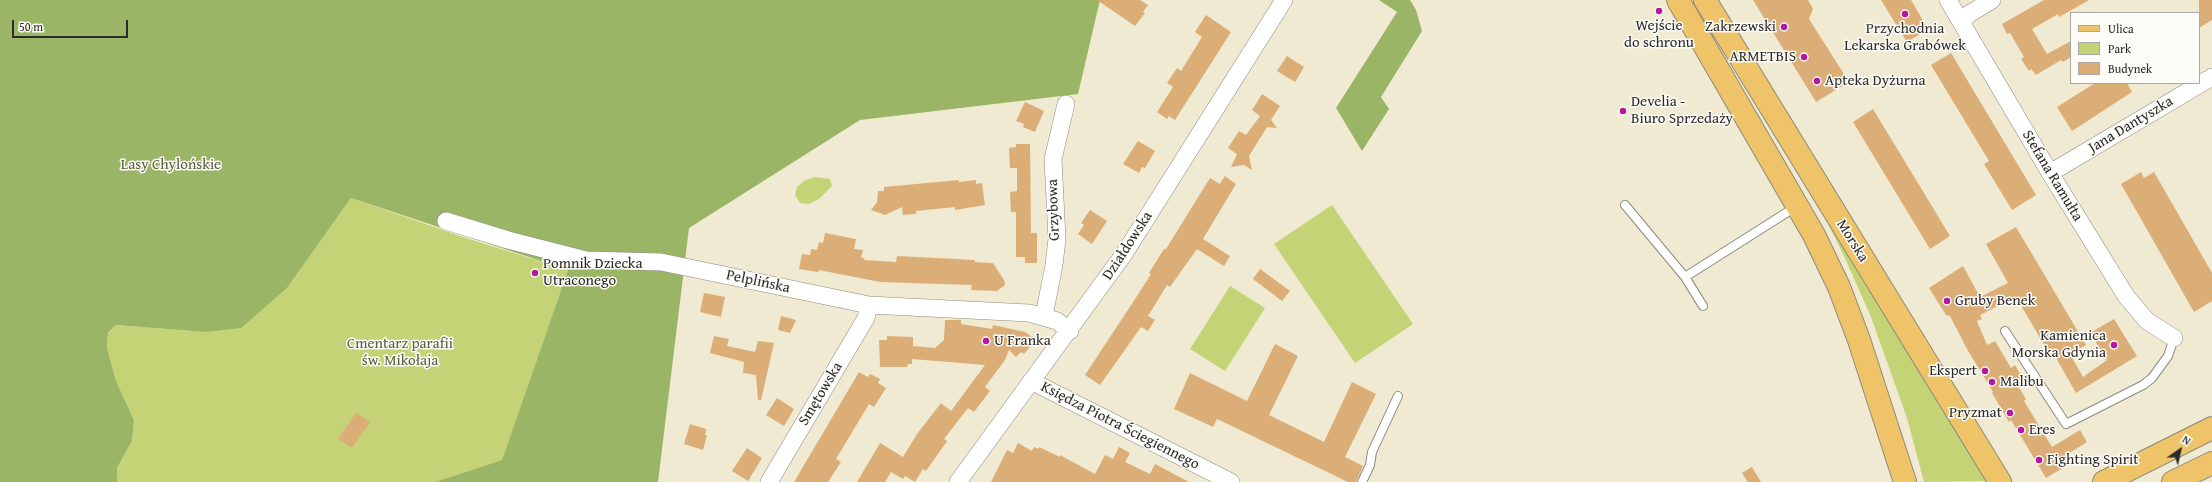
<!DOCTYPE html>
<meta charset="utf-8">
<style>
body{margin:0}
#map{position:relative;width:2212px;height:482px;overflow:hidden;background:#efead1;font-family:"Gentium Book Plus",serif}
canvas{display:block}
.legend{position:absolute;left:2070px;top:12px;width:130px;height:72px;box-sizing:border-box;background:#fdfcf7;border:1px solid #a9a8a5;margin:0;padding:5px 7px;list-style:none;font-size:12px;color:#2b2b2b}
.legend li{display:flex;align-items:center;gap:8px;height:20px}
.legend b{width:20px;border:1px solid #a9a8a5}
.north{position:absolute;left:2160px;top:430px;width:40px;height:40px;-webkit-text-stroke:3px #fdfcf7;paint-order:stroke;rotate:34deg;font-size:11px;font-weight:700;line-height:16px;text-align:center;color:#2b2b2b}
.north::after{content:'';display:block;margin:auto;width:14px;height:18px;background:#2b2b2b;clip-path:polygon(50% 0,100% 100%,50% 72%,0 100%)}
.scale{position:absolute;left:12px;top:20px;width:116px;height:18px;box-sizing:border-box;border:2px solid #2b2b2b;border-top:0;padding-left:5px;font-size:12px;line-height:14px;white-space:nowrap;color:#2b2b2b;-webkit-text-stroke:3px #fdfcf7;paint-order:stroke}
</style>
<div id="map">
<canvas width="2212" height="482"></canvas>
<ul class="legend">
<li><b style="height:5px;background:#efc469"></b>Ulica</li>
<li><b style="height:11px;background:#c4d375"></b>Park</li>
<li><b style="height:11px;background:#dbae77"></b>Budynek</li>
</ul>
<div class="north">N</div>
<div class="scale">50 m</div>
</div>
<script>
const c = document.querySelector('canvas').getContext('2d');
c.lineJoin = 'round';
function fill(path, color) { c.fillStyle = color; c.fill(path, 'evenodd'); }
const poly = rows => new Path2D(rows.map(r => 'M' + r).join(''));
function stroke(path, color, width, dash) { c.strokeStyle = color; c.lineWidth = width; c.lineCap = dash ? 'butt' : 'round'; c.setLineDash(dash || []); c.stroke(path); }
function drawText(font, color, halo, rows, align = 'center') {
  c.font = font + ' "Gentium Book Plus",serif'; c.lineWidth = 3; c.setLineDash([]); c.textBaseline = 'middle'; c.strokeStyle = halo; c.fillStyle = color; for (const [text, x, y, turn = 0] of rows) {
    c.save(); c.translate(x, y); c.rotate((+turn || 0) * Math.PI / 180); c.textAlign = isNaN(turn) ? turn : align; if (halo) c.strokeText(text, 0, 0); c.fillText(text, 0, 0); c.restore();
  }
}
const green = poly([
 [814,177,830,179,832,186,819,199,809,204,800,203,795,195,797,187,804,181],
 [351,198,463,237,568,270,502,460,435,482,117,482,117,468,132,441,134,420,116,381,107,348,108,334,116,325,205,332,287,288],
 [1332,205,1413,324,1355,363,1274,244],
 [1824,215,1989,481,1924,482,1907,418,1871,317,1844,256],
 [1230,286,1265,308,1225,371,1190,349]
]);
const forest = poly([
 [0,0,1100,0,1078,94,860,120,689,228,658,482,435,482,502,460,568,270,351,198,287,288,241,328,205,332,116,325,108,333,107,348,116,381,134,420,132,441,117,468,117,482,0,482],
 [1379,0,1410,0,1416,10,1422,31,1381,97,1389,109,1362,151,1336,108,1397,12]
]);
const building = poly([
 [1097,0,1140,0,1148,5,1143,12,1145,13,1135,26],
 [1753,0,1808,0,1813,9,1809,19,1849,82,1816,102],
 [1881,0,1911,0,1928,29,1907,42],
 [2044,0,2089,0,2059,17,2058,14,2032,29,2047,54,2071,41,2071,57,2063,62,2061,60,2036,75,2031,69,2029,71,2021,59,2024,57,2010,33,2007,34,2002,24],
 [2199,0,2212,0,2212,20,2199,28],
 [1206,15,1231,32,1175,120,1169,116,1167,119,1157,112,1173,87,1167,83,1177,68,1181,71,1202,37,1195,32],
 [1951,53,2036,195,2012,210,1984,164,1989,161,1931,65],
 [1287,56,1304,67,1295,82,1277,71],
 [2095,83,2127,83,2132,92,2072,131,2057,107],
 [1262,94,1280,106,1271,120,1277,128,1267,127,1249,156,1252,170,1244,165,1231,167,1237,154,1228,148,1239,131,1246,135,1260,116,1252,110],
 [1025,102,1044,111,1035,132,1023,127,1024,124,1016,121],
 [1873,109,1950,236,1930,249,1853,122],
 [1138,141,1155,151,1145,168,1142,167,1139,173,1123,164],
 [1016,144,1030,144,1031,233,1037,233,1037,263,1025,263,1025,257,1016,257,1016,212,1011,212,1010,192,1017,191,1017,168,1010,168,1009,148,1016,147],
 [2141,172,2144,178,2154,172,2212,273,2212,301,2194,312,2121,184],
 [1225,176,1236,184,1203,239,1230,256,1224,266,1197,249,1170,287,1167,285,1148,316,1155,320,1148,331,1141,327,1100,385,1085,375,1137,296,1151,274,1149,273,1164,249,1166,249,1210,178,1220,184],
 [959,180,959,182,976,180,976,184,982,183,985,205,955,210,955,207,916,211,916,214,903,215,902,207,885,215,871,210,877,202,878,191,884,191,884,187],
 [1090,210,1107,221,1092,244,1078,234,1084,225,1081,223],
 [2016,227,2086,345,2070,354,2083,377,2107,360,2090,333,2114,319,2137,356,2076,393,2052,351,2049,353,2016,297,1980,315,1982,319,1977,321,1987,345,1995,341,2011,368,2015,365,2025,382,2018,386,2026,399,2024,401,2052,447,2080,430,2087,442,2063,457,2068,465,2046,478,2011,420,2009,422,1992,393,1993,392,1967,349,1950,316,1946,315,1929,288,1963,266,1980,297,2008,283,1986,244],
 [825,233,856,239,854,249,863,250,861,258,865,258,864,260,896,262,897,256,975,260,975,262,993,263,1004,280,1005,285,997,291,971,290,972,285,880,282,819,270,818,272,799,269,802,254,810,255,811,249,817,250,819,242,823,243],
 [1260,269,1290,291,1282,301,1253,279],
 [704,293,725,297,721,317,700,312],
 [781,316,796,320,790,333,778,330],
 [945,320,961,320,961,324,992,329,993,325,1025,332,1032,337,1028,341,1032,344,1024,354,1021,352,1016,357,1009,350,1005,360,985,387,990,391,974,412,968,408,944,439,947,441,926,471,923,469,915,482,905,476,903,479,891,472,885,482,857,482,880,443,903,457,917,434,941,403,951,411,985,365,912,359,912,364,908,364,907,367,880,367,879,340,887,340,887,336,913,337,913,346,935,348,944,340],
 [714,336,729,339,727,346,755,352,758,341,774,343,761,400,758,400,756,375,743,373,744,362,710,353],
 [1275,344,1298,356,1269,415,1324,442,1352,382,1376,394,1345,457,1363,466,1356,482,1348,482,1217,419,1213,427,1174,409,1190,373,1247,401],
 [859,372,868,377,870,374,880,379,878,383,886,388,874,407,869,404,836,459,841,462,828,482,794,482],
 [777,398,794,409,784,426,766,415],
 [356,413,370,422,352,448,338,439],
 [690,424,706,429,705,435,707,435,703,450,684,444],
 [1018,443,1032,451,1034,447,1038,449,1039,447,1060,457,1060,455,1095,474,1105,455,1113,459,1119,447,1130,453,1125,462,1150,474,1155,464,1189,482,991,482,1007,450,1013,453],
 [747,448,762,458,748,481,732,471],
 [1752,467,1761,482,1748,482,1742,473]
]);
const service = poly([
 [1625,205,1685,277],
 [1703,306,1685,277,1797,206],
 [2005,331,2066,424,2143,385,2152,378,2168,356,2174,338],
 [1362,482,1370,465,1372,452,1398,396]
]);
const minor = poly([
 [1948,0,2050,173,2126,296,2147,321,2174,338],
 [1961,22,1969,14,1992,0],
 [2050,173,2212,77],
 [446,221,508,240,586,260,661,262,869,305,1029,313,1057,321,1070,331],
 [1044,316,1054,265,1057,239,1053,159,1066,104],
 [1031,381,1231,482],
 [769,482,866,318,869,305],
 [958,482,1124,254,1284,0]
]);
const primary = poly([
 [1678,0,1814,235,1839,287,1859,340,1905,482],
 [1705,0,2000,482]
]);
const trunk = poly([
 [2104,482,2212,428],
 [2173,482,2212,463]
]);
const markers = [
 [1659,11,4,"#b5179e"],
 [1905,14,4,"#b5179e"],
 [1784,27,4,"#b5179e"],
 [1804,57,4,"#b5179e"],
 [1817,81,4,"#b5179e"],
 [1623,111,4,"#b5179e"],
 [535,273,4,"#b5179e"],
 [1947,301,4,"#b5179e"],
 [986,341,4,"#b5179e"],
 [2114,345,4,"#b5179e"],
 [1985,371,4,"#b5179e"],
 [1992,382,4,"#b5179e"],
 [2010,413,4,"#b5179e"],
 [2021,430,4,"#b5179e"],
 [2039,460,4,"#b5179e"]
];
const poiNames = [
 ["Wejście",1659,26,"center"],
 ["do schronu",1659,43,"center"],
 ["Zakrzewski",1776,27,"right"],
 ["Przychodnia",1905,29,"center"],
 ["Lekarska Grabówek",1905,46,"center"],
 ["ARMETBIS",1796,57,"right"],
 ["Apteka Dyżurna",1825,81],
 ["Develia -",1631,102],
 ["Biuro Sprzedaży",1631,119],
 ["Pomnik Dziecka",543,264],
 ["Utraconego",543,281],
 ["Gruby Benek",1955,301],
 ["Kamienica",2106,336,"right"],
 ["Morska Gdynia",2106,353,"right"],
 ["U Franka",994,341],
 ["Ekspert",1977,371,"right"],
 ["Malibu",2000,382],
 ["Pryzmat",2002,413,"right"],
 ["Eres",2029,430],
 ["Fighting Spirit",2047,460]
];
const streetNames = [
 ["Jana Dantyszka",2131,125,-31],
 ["Stefana Ramułta",2052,176,59],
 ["Grzybowa",1054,210,-92],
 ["Morska",1852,241,58],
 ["Działdowska",1128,246,-57],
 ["Pelplińska",758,282,12],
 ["Smętowska",821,394,-59],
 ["Księdza Piotra Ściegiennego",1120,426,27]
];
const parkNames = [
 ["Lasy Chylońskie",171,165],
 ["Cmentarz parafii",400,344],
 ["św. Mikołaja",400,361]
];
fill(green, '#c4d375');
fill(forest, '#9bb566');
fill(building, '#dbae77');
stroke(service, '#8d8a7e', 10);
stroke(minor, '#8d8a7e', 18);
stroke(primary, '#8d8a7e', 24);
stroke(trunk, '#8d8a7e', 24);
stroke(service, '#fff', 8);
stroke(minor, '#fff', 17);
stroke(primary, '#efc469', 22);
stroke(trunk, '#efc469', 22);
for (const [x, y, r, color] of markers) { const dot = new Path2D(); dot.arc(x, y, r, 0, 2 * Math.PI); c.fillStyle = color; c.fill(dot); stroke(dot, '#fdfcf7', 1.5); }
drawText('15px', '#2b2b2b', '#fdfcf7', poiNames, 'left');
drawText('15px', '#2b2b2b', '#fdfcf7', streetNames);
drawText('15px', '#595d41', '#fdfcf7', parkNames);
</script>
